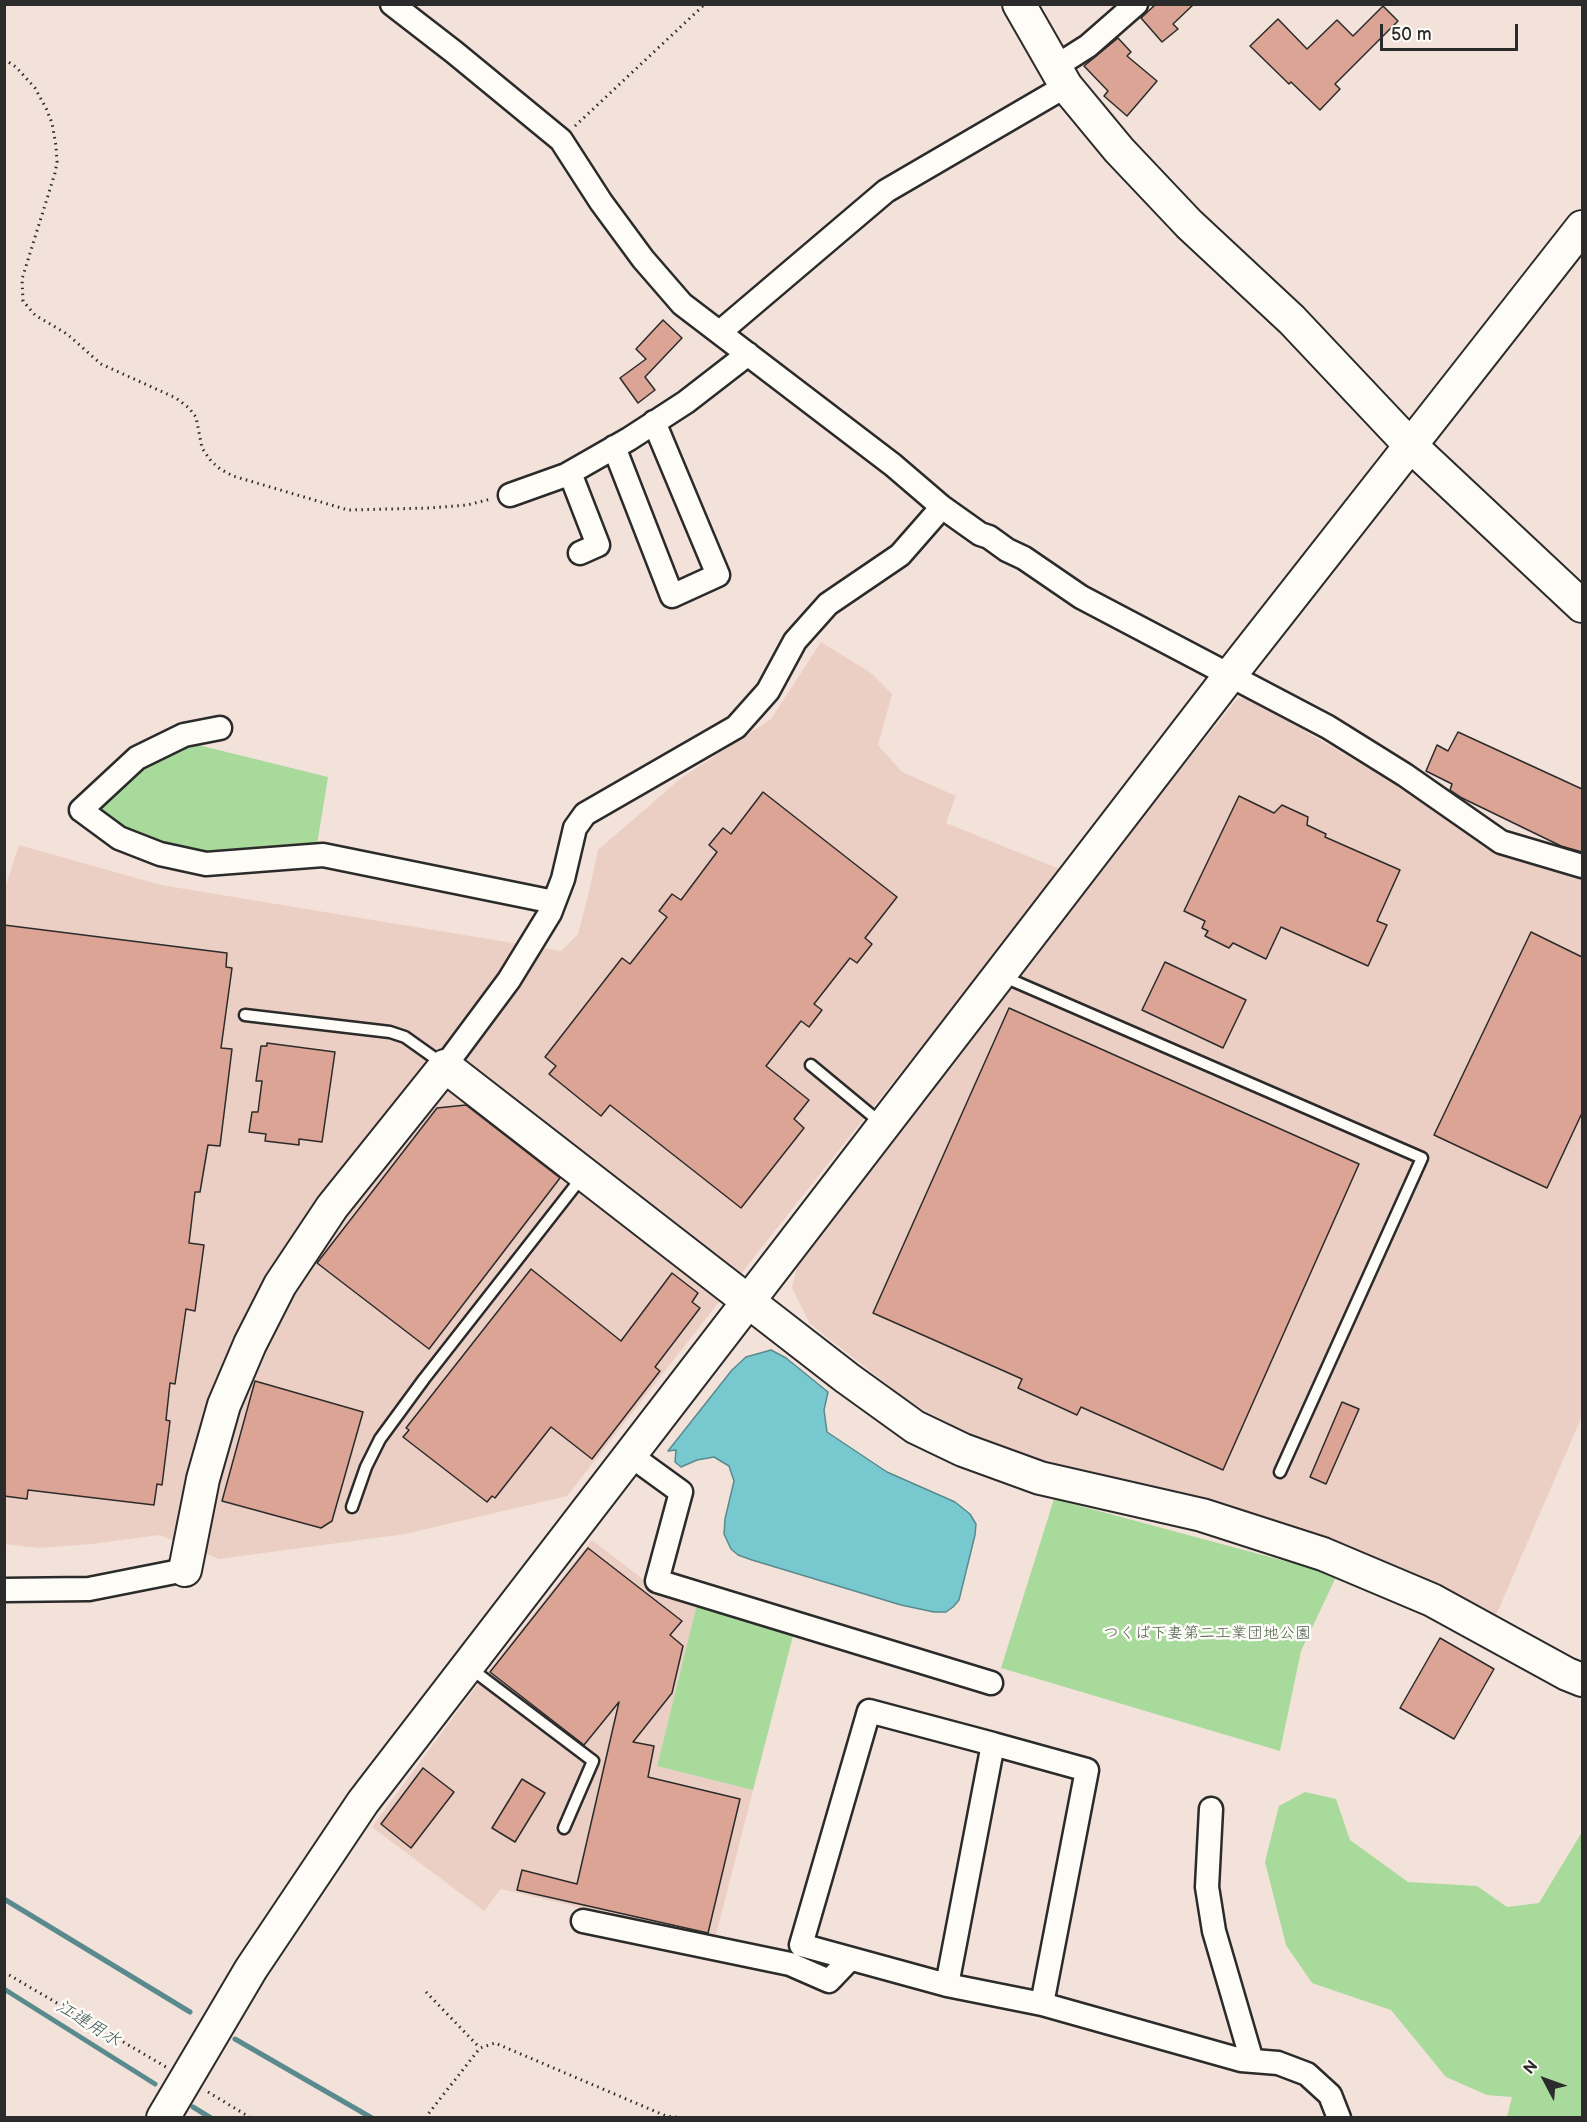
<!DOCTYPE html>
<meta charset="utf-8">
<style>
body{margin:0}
#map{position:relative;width:1587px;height:2122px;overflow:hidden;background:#f3e2d9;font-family:"Balsamiq Sans",sans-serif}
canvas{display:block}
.frame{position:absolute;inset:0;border:6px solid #2b2b2b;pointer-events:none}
.north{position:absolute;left:1515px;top:2050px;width:60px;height:60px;-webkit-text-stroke:4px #fdfcf7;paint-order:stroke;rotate:311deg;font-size:16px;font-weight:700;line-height:24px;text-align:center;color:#2b2b2b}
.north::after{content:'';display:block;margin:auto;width:21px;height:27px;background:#2b2b2b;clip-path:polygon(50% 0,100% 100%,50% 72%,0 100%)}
.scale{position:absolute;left:1380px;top:24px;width:138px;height:27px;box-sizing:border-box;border:3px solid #2b2b2b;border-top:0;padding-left:8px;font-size:18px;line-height:21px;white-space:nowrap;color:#2b2b2b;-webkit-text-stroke:4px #fdfcf7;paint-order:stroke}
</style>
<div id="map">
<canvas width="1587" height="2122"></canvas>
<div class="frame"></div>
<div class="north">N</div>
<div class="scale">50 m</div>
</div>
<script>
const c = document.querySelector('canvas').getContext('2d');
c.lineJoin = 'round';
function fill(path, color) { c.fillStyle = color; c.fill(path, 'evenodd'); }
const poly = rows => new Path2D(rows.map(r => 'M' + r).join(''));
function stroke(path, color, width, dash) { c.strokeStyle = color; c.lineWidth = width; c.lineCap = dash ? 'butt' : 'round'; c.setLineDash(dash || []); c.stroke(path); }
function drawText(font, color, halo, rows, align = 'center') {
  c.font = font + ' "Balsamiq Sans","Klee One",sans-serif'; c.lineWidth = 5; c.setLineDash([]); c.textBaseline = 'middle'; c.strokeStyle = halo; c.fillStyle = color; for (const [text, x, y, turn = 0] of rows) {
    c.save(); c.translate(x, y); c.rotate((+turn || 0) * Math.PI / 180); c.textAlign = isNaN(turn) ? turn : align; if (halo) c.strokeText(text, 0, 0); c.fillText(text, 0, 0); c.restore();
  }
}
const built = poly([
 [821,642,871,673,892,694,878,745,902,772,956,796,946,823,1062,870,777,1228,567,1496,405,1534,219,1559,159,1535,92,1544,39,1548,5,1544,4,891,19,845,161,885,561,951,578,934,588,896,598,850,680,779,771,719],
 [1238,698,1250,699,1431,805,1480,843,1582,874,1582,1416,1494,1620,993,1449,907,1400,810,1324,792,1288,801,1246,1074,901],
 [592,1540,657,1590,697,1604,657,1766,753,1790,715,1939,501,1889,484,1911,372,1827,474,1689]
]);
const green = poly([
 [190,743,328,777,316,851,204,853,159,844,128,833,94,807,142,762],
 [1054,1499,1337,1575,1301,1651,1280,1751,1001,1668],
 [697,1604,794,1632,753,1790,657,1766],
 [1305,1792,1336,1799,1350,1840,1408,1882,1477,1886,1507,1907,1539,1903,1582,1832,1582,2117,1507,2117,1512,2097,1487,2095,1446,2077,1391,2010,1312,1983,1286,1945,1265,1862,1279,1806]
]);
const water = poly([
 [771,1350,786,1358,828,1392,824,1410,827,1432,887,1472,955,1502,970,1514,976,1524,975,1535,959,1600,953,1607,946,1612,934,1612,901,1605,752,1560,738,1555,731,1549,724,1534,725,1519,734,1481,729,1466,714,1457,697,1460,681,1467,675,1462,676,1450,668,1451,732,1370,746,1357,771,1350]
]);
const stream = poly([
 [4,1899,190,2012],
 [4,1989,155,2084],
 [235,2039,372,2118],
 [193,2107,211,2118]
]);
const building = poly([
 [1156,4,1194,4,1173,24,1178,29,1162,42,1141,18,1156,4],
 [1383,6,1398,21,1335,84,1340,89,1320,110,1291,82,1289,84,1250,46,1278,19,1307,49,1337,20,1353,36,1383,6],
 [1118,38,1131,52,1127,56,1157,81,1127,116,1104,96,1108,91,1084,66,1118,38],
 [663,320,682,338,645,377,655,390,638,403,620,378,646,359,636,349,663,320],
 [1458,732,1582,789,1582,852,1561,846,1462,798,1450,790,1452,784,1426,771,1437,745,1448,751,1458,732],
 [763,792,897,897,865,938,872,944,857,963,850,958,814,1004,822,1010,809,1027,801,1021,766,1066,809,1100,794,1119,804,1128,741,1208,610,1105,601,1116,549,1074,556,1066,545,1057,622,958,630,964,667,917,659,911,672,894,681,900,717,852,709,845,723,828,731,834,763,792],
 [1239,796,1274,813,1282,805,1308,817,1307,825,1326,834,1325,837,1400,870,1377,921,1387,925,1368,966,1281,927,1266,959,1233,943,1229,948,1205,936,1208,931,1202,928,1205,921,1184,911,1239,796],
 [4,925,227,953,226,967,232,968,221,1048,232,1049,220,1146,208,1145,200,1192,195,1192,189,1243,204,1245,195,1311,186,1309,175,1384,170,1383,166,1420,170,1421,162,1485,157,1484,154,1505,28,1490,27,1499,4,1496,4,925],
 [1531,932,1582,957,1582,1113,1547,1188,1434,1135,1531,932],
 [1165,962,1246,1000,1223,1048,1142,1010,1165,962],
 [1009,1008,1359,1164,1223,1470,1081,1407,1077,1415,1018,1388,1022,1379,873,1313,1009,1008],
 [267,1043,335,1052,322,1142,299,1139,299,1145,265,1141,266,1134,249,1132,252,1112,258,1112,262,1081,256,1081,261,1046,267,1046,267,1043],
 [466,1105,560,1178,429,1349,317,1263,437,1108,466,1105],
 [531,1269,621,1341,672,1273,698,1293,692,1302,700,1308,655,1367,660,1371,592,1459,551,1427,495,1498,492,1496,487,1502,403,1437,409,1430,406,1428,531,1269],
 [255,1381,363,1412,332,1521,321,1528,222,1501,255,1381],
 [1342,1402,1359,1409,1326,1484,1310,1477,1342,1402],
 [588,1548,682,1621,670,1635,683,1646,672,1693,633,1742,654,1746,648,1777,740,1799,708,1933,517,1890,522,1870,577,1884,619,1702,584,1745,490,1672,588,1548],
 [1440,1638,1494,1669,1454,1739,1400,1708,1440,1638],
 [423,1768,454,1792,411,1848,381,1824,423,1768],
 [522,1779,545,1793,515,1842,492,1828,522,1779]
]);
const path = poly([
 [4,59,16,67,35,88,46,108,52,123,56,146,57,162,55,173,22,279,23,301,35,315,67,334,101,364,176,398,189,408,196,417,202,448,211,461,220,469,233,476,348,510,430,508,467,505,491,499],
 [575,126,705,4],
 [4,1972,166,2067],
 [426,1992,480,2048],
 [208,2092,251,2118],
 [425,2118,480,2048,495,2043,666,2116,683,2118]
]);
const lane = poly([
 [1002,976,1422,1158,1280,1472],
 [245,1015,390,1032,405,1037,443,1064],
 [811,1065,881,1123],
 [352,1507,366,1467,380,1439,424,1379,582,1177],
 [470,1668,593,1761,564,1828]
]);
const street = poly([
 [392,4,454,52,561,140,601,202,643,259,682,304,893,465,942,507,980,534,989,537,1007,550,1024,558,1081,597,1328,727,1405,775,1501,842,1582,866],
 [1055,67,1088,46,1136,4],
 [720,332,886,191,1066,86],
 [614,447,672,596,718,575,654,422],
 [570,473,598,545,580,553],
 [510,495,566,475,629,439,686,402,748,354],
 [220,728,184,735,137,758,81,810,119,838,160,854,206,864,323,855,554,902],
 [445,1066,509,980,550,913,563,879,575,828,585,814,736,727,768,691,795,641,828,604,900,555,942,507],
 [630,1455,681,1492,657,1581,991,1683],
 [4,1590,89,1589,185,1570],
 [993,1744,1087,1770,1042,2004,947,1985,993,1744],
 [1211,1809,1207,1887,1214,1931,1252,2061],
 [583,1921,790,1964,829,1981,850,1959],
 [947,1985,801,1945,869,1711,993,1744],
 [1042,2004,1241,2060,1278,2063,1307,2074,1330,2095,1339,2118]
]);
const secondary = poly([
 [1019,4,1066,86,1119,150,1189,224,1292,320,1409,444,1582,606],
 [185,1570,203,1479,224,1405,250,1344,280,1285,332,1207,445,1066,847,1378,915,1427,963,1450,1040,1478,1202,1515,1323,1554,1432,1600,1567,1674,1582,1680],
 [163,2118,251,1969,363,1802,1231,674,1582,227]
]);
const parkNames = [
 ["つくば下妻第二工業団地公園",1207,1634]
];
const waterNames = [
 ["江連用水",88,2024,32]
];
fill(built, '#eccfc4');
fill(green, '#a7da9b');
fill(water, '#78c9cf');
stroke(water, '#598a8d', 1.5);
stroke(stream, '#598a8d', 5);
fill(building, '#dba494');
stroke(building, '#2b2b2b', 1.5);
stroke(lane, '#2b2b2b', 15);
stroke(street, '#2b2b2b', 27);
stroke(secondary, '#2b2b2b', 36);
stroke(path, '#2b2b2b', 3, [1.5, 4.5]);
stroke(lane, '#fdfcf7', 10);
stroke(street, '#fdfcf7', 22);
stroke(secondary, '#fdfcf7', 32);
drawText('16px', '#50604d', '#fdfcf7', parkNames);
drawText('italic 18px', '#425a5c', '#fdfcf7', waterNames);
</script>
